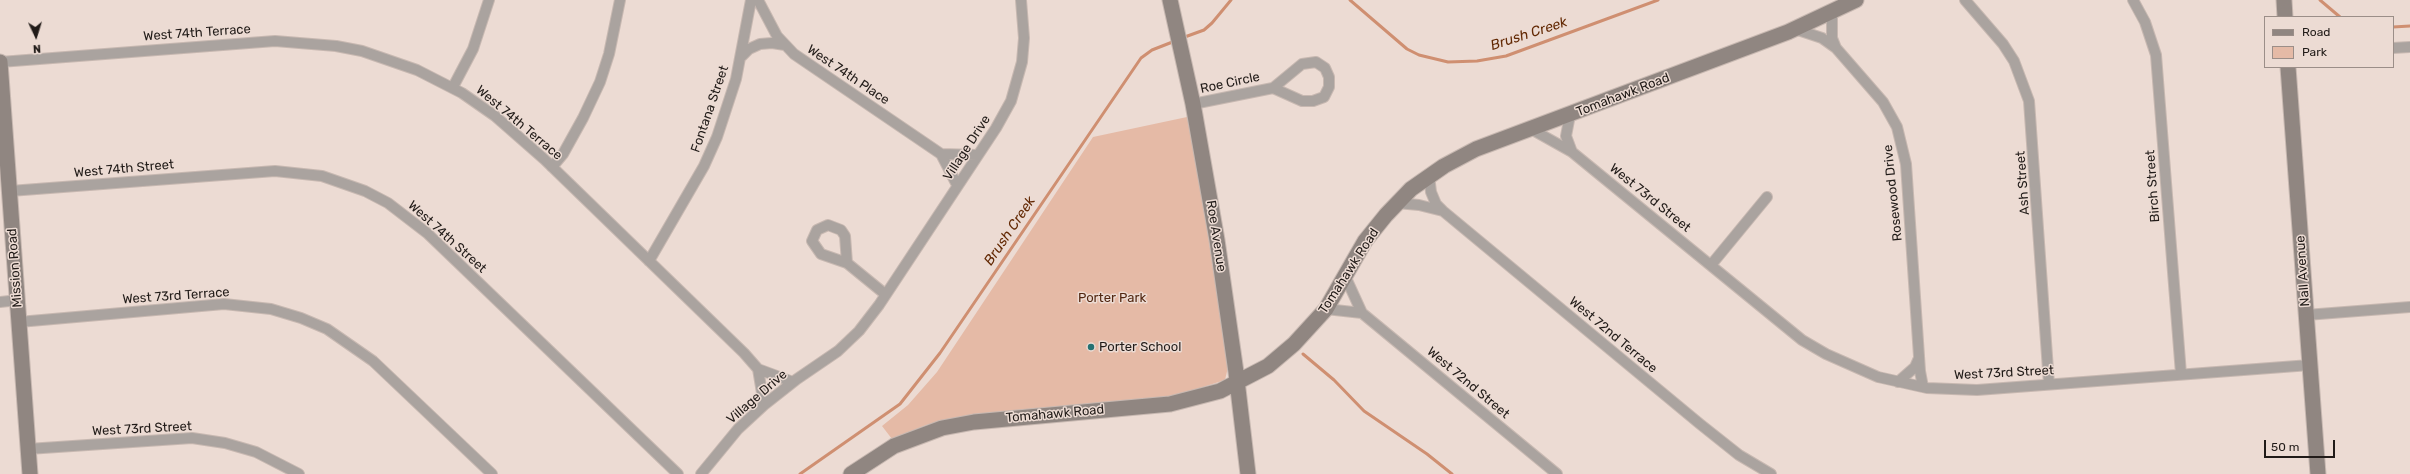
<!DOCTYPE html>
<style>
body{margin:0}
#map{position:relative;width:2410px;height:474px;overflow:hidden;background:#ecdbd3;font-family:Rubik,sans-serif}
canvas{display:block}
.legend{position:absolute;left:2264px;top:16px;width:130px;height:52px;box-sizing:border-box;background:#ecdbd3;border:1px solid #9b8e88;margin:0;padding:5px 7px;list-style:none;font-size:12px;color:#211b18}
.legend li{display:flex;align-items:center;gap:8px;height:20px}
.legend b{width:20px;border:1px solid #9b8e88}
.north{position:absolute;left:16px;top:16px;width:40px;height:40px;-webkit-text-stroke:3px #ecdbd3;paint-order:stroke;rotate:176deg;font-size:11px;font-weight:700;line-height:16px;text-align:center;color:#211b18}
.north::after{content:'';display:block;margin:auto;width:14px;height:18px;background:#211b18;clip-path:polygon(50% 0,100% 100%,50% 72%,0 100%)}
.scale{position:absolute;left:2264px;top:440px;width:71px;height:18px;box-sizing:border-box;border:2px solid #211b18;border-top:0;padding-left:5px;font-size:12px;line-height:14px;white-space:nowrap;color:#211b18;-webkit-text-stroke:3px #ecdbd3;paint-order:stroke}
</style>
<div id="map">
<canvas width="2410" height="474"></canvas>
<ul class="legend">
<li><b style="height:5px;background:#908681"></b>Road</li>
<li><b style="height:11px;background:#e5baa6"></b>Park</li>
</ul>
<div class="north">N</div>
<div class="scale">50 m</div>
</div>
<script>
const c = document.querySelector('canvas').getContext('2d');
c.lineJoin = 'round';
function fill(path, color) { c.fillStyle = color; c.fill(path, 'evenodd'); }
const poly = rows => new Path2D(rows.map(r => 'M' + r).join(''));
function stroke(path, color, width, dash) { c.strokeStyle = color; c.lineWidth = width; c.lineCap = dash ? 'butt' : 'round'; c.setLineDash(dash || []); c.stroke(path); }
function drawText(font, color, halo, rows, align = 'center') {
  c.font = font + ' Rubik,sans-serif'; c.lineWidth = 3; c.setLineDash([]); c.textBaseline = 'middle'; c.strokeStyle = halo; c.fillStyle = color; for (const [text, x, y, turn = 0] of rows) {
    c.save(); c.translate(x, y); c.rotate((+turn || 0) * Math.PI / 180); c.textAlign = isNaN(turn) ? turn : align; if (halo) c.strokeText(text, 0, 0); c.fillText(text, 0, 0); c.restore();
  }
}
const green = poly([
 [1187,117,1201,189,1228,367,1225,380,1168,398,970,415,926,425,892,439,882,426,908,405,937,372,1093,137]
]);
const stream = poly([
 [1350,0,1407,49,1419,55,1448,62,1477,61,1506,56,1658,0],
 [2320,0,2340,17],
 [2393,27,2410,26],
 [1182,38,1204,30,1212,23,1231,0],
 [1303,354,1334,380,1364,411,1427,454,1452,474],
 [800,474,900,404,940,353,1141,58,1152,50,1175,41]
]);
const street = poly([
 [758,0,777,36,794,54,941,154,957,185],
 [1965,0,2003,44,2014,61,2029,101,2049,384],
 [2133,0,2145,22,2156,55,2181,374],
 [1832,13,1832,38,1836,48],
 [1795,29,1822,38,1836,48,1883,102,1897,127,1906,164,1920,371,1923,387],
 [2393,48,2410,47],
 [742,56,749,49,760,44,772,43,785,45],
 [0,62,275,41,336,46,362,51,417,70,462,93,495,116,544,159,744,353,758,369,764,405],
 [453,87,473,49,489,0],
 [1193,104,1273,88,1302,64,1316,62,1325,68,1329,77,1329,87,1324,97,1313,101,1302,101,1273,88],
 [1570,115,1566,136,1572,152],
 [1531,129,1572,152,1802,340,1826,354,1878,377,1927,388,1977,390,2310,365],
 [941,154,977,155],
 [552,167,563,154,583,118,600,82,609,54,620,0],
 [1429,175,1431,192,1436,204,1443,211,1700,424,1739,455,1771,474],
 [10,191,275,171,322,176,365,191,388,203,427,233,678,474],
 [1397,203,1419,205,1443,211],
 [649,261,704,166,717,137,736,79,751,0],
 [847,263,845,236,841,230,828,225,817,230,812,241,821,254,847,263,885,294],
 [1711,265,1767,197],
 [1346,278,1362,313,1557,474],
 [0,302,18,300],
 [1326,309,1362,313],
 [2306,315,2410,307],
 [19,322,224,304,271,309,301,318,327,329,373,361,492,474],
 [758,369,793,382],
 [1898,382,1915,367,1919,358],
 [28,449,192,438,225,443,256,452,299,474],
 [701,474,738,429,764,405,797,379,838,351,859,331,879,305,996,128,1011,101,1022,62,1024,38,1021,0]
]);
const secondary = poly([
 [1170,0,1193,104,1217,240,1236,372,1248,474],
 [2284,0,2285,17],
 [0,62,30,474],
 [2288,67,2318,474],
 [851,474,894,446,942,428,974,422,1170,404,1220,391,1268,366,1294,344,1326,309,1365,241,1386,215,1411,189,1444,166,1476,149,1788,32,1856,0]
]);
const markers = [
 [1091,347,4,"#267172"]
];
const streetNames = [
 ["West 74th Terrace",197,33,-4],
 ["West 74th Place",848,75,34],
 ["Roe Circle",1230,83,-12],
 ["Tomahawk Road",1623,95,-21],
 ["Fontana Street",710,109,-71],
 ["West 74th Terrace",519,123,40],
 ["Village Drive",967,148,-57],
 ["West 74th Street",124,169,-5],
 ["Ash Street",2023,183,-94],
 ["Birch Street",2153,186,-94],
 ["Rosewood Drive",1893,193,-96],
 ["West 73rd Street",1650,198,39],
 ["Roe Avenue",1216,236,81],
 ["West 74th Street",447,237,42],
 ["Mission Road",15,268,-94],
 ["Tomahawk Road",1349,271,-57],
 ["Nall Avenue",2303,271,-94],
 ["West 73rd Terrace",176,296,-4],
 ["West 72nd Terrace",1613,335,40],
 ["West 73rd Street",2004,373,-3],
 ["West 72nd Street",1468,383,40],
 ["Village Drive",757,397,-41],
 ["Tomahawk Road",1055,414,-5],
 ["West 73rd Street",142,429,-3]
];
const parkNames = [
 ["Porter Park",1112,298]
];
const poiNames = [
 ["Porter School",1099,347]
];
const waterNames = [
 ["Brush Creek",1529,34,-18],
 ["Brush Creek",1010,231,-56]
];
fill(green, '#e5baa6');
stroke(stream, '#cf8f71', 3);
stroke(street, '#c7b8b1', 12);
stroke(secondary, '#c7b8b1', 17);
stroke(street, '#aaa39f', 10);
stroke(secondary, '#908681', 15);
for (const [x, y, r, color] of markers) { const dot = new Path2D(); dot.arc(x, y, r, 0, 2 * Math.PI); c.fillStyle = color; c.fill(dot); stroke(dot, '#ecdbd3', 1.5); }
drawText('13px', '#211b18', '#ecdbd3', streetNames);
drawText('13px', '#522711', '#ecdbd3', parkNames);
drawText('13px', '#211b18', '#ecdbd3', poiNames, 'left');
drawText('italic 14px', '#632904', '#ecdbd3', waterNames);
</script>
